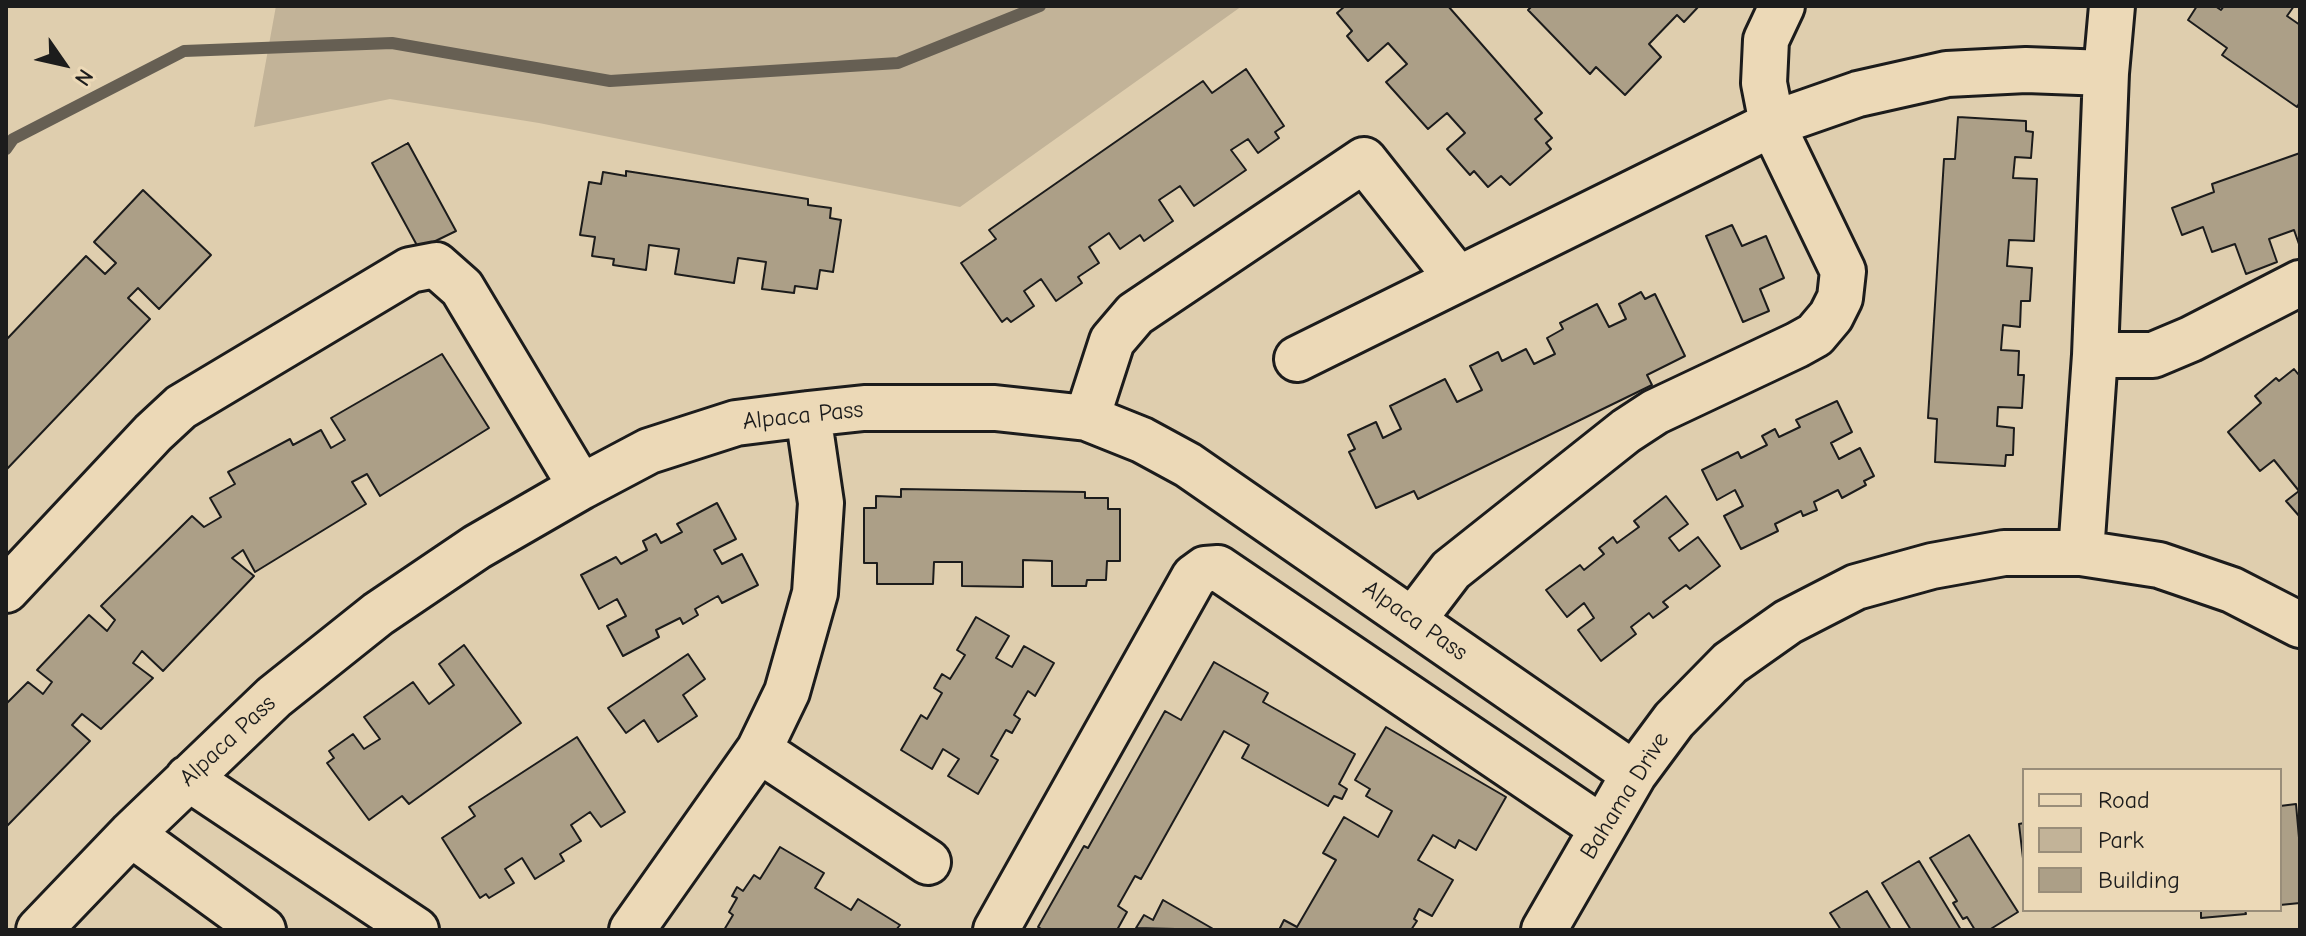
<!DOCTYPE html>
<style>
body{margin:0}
#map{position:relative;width:2306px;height:936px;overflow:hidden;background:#dfceae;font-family:"Comic Neue",sans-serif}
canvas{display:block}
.frame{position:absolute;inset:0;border:8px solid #1c1c1c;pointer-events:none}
.legend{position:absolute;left:2022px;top:768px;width:260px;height:144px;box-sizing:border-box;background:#ecd9b7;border:2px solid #998d79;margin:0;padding:10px 14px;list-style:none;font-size:24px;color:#1c1c1c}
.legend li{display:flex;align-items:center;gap:16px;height:40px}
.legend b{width:40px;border:2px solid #998d79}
.north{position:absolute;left:24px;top:24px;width:80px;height:80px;-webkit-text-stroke:6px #ecd9b7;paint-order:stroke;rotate:124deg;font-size:22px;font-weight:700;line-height:32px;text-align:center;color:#1c1c1c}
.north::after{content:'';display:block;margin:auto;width:28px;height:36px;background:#1c1c1c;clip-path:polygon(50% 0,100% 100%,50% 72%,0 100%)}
</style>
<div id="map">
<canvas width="2306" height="936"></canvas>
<div class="frame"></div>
<ul class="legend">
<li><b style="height:10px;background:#ecd9b7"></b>Road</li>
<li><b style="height:22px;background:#c2b398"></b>Park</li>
<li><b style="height:22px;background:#ac9f87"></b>Building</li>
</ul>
<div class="north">N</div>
</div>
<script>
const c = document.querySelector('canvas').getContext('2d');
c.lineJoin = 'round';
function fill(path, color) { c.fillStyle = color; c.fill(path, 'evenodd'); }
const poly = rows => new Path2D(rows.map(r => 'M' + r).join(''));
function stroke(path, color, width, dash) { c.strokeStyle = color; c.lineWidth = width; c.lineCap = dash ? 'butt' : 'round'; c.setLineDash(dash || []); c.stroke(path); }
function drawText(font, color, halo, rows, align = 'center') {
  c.font = font + ' "Comic Neue",sans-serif'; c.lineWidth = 7; c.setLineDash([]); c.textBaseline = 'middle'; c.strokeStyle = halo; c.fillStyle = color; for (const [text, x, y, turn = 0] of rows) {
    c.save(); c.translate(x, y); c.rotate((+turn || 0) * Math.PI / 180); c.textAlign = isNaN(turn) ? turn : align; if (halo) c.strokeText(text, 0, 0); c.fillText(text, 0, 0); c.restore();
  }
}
const green = poly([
 [276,6,1242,6,960,207,539,123,390,99,254,127]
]);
const stream = poly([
 [6,149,13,139,184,51,392,43,610,81,898,63,1040,6]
]);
const building = poly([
 [1345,6,1448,6,1542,113,1535,119,1552,138,1546,143,1551,149,1510,185,1501,176,1488,187,1474,171,1470,175,1447,149,1465,133,1447,113,1428,129,1386,82,1407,64,1388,43,1368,61,1347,36,1352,31,1337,13,1345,6],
 [1532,6,1699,6,1684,22,1677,15,1649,44,1661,57,1625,95,1596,67,1590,74,1528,10,1532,6],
 [2197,6,2215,6,2221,10,2224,6,2294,6,2287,16,2300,25,2300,102,2297,107,2222,55,2227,48,2188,20,2197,6],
 [1246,69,1284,126,1275,132,1279,138,1258,153,1248,139,1231,150,1246,170,1194,206,1180,186,1159,200,1173,221,1144,241,1140,235,1120,249,1109,233,1089,247,1099,263,1078,277,1082,283,1056,301,1041,279,1024,291,1034,306,1011,322,1007,318,1002,322,961,263,996,239,989,230,1203,81,1212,93,1246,69],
 [1958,117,2026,121,2026,131,2033,132,2031,158,2015,157,2013,178,2037,179,2034,241,2009,240,2007,266,2032,268,2030,301,2021,301,2020,327,2003,325,2001,350,2019,351,2018,375,2024,375,2022,408,1998,407,1997,426,2014,428,2013,455,2006,455,2005,466,1935,462,1937,419,1928,418,1944,159,1955,159,1958,117],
 [408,143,456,231,419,249,372,163,408,143],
 [2300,153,2300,247,2294,230,2269,239,2277,262,2246,274,2235,244,2212,252,2203,227,2182,235,2172,208,2214,192,2212,184,2300,153],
 [626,171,808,199,808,205,831,208,830,218,841,220,833,272,820,270,817,289,795,286,794,293,762,289,766,262,738,258,734,283,675,274,679,249,649,245,646,270,613,265,614,259,592,256,595,237,580,235,589,182,601,184,603,172,626,176,626,171],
 [143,190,211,255,159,309,138,288,128,298,150,319,6,470,6,340,86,256,105,274,116,263,94,242,143,190],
 [1732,225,1742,246,1766,236,1784,278,1760,289,1769,311,1743,322,1706,236,1732,225],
 [1641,292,1645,299,1655,294,1685,356,1647,375,1652,385,1418,499,1414,491,1376,508,1349,452,1355,449,1348,435,1376,422,1383,438,1401,429,1390,406,1445,379,1457,402,1482,390,1470,366,1498,352,1502,361,1526,349,1534,364,1555,354,1547,338,1563,329,1560,323,1597,304,1609,327,1626,319,1619,304,1641,292],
 [442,354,489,428,380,496,367,474,352,482,366,504,255,572,243,550,232,558,254,576,163,671,142,651,133,663,153,678,101,729,82,714,72,725,90,741,6,827,6,704,28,682,43,694,52,682,37,670,89,615,107,631,115,620,101,606,192,516,204,527,221,517,210,498,235,484,228,472,290,439,293,445,321,430,331,448,345,440,331,418,442,354],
 [2294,369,2298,374,2300,372,2300,517,2286,501,2299,491,2274,460,2260,471,2228,432,2261,403,2255,396,2276,378,2279,381,2294,369],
 [1837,401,1852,432,1831,443,1839,459,1860,448,1874,476,1864,481,1866,485,1842,498,1838,490,1814,502,1817,510,1803,516,1801,511,1775,524,1778,531,1741,549,1724,516,1743,506,1735,490,1717,500,1702,470,1738,452,1741,458,1767,445,1762,436,1775,429,1779,437,1800,427,1796,420,1837,401],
 [901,489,1085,492,1085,498,1108,498,1108,509,1120,509,1120,561,1107,561,1106,580,1087,580,1086,586,1052,586,1052,561,1023,560,1023,587,962,586,962,562,934,562,933,584,877,584,877,563,864,563,864,508,876,508,876,496,901,497,901,489],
 [1666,496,1688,524,1669,538,1679,551,1698,537,1720,566,1690,589,1686,585,1663,602,1668,607,1653,618,1649,613,1631,627,1636,634,1601,661,1578,630,1594,618,1584,603,1567,617,1546,590,1580,565,1584,570,1604,554,1599,548,1613,537,1617,543,1639,527,1634,521,1666,496],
 [717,503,736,539,714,550,722,564,742,554,758,585,722,603,718,596,695,609,698,615,683,624,680,618,656,630,659,637,623,656,607,626,626,616,617,599,599,609,581,575,616,557,621,564,647,550,643,541,656,534,661,543,682,532,677,524,717,503],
 [976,617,1009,636,996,658,1012,667,1024,646,1054,663,1035,696,1028,691,1014,715,1020,719,1012,733,1006,730,991,756,998,760,978,794,948,776,959,759,943,749,932,769,901,750,921,715,927,719,942,693,934,688,942,674,950,679,965,655,957,650,976,617],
 [464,645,521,723,409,804,402,796,369,820,327,763,334,758,329,751,353,734,364,749,380,739,364,717,413,682,429,704,454,685,439,664,464,645],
 [688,654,705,679,683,695,697,716,658,742,644,720,626,733,608,708,688,654],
 [1214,662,1268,693,1263,702,1355,754,1339,784,1347,789,1342,799,1334,796,1328,806,1242,758,1249,745,1224,731,1141,879,1135,876,1118,906,1127,912,1117,930,1043,930,1038,927,1084,846,1088,848,1165,711,1181,720,1214,662],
 [1386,727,1506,797,1476,850,1459,840,1455,848,1433,835,1418,860,1453,880,1432,916,1419,909,1414,919,1417,921,1411,930,1279,930,1284,920,1297,927,1336,860,1323,853,1344,817,1378,837,1392,811,1366,796,1370,789,1355,780,1386,727],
 [577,737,625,812,601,827,590,812,571,825,581,841,560,854,564,861,535,879,522,858,505,869,514,883,489,898,486,894,480,898,442,838,475,816,469,807,577,737],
 [2296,804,2300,849,2300,903,2280,905,2280,806,2296,804],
 [2024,823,2024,867,2019,824,2024,823],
 [1969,835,2018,912,1989,930,1975,930,1967,917,1963,919,1953,903,1957,901,1930,858,1969,835],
 [780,847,824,873,815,888,851,910,858,899,900,925,896,930,724,930,733,915,729,912,737,898,732,896,737,887,743,891,754,875,760,879,780,847],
 [1919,861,1961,930,1911,930,1882,883,1919,861],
 [1867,891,1891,930,1841,930,1830,913,1867,891],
 [1163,900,1215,930,1136,928,1144,915,1153,920,1163,900],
 [2201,910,2245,910,2246,914,2201,918,2201,910]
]);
const minor = poly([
 [2095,355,2153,355,2191,339,2300,283],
 [1297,359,1772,124,1858,94,1947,74,2026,70,2106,73],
 [1087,418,1112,341,1135,314,1364,160,1458,279],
 [2081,553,2095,355,2106,73,2112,6],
 [6,590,153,433,181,407,410,270,436,265,462,288,581,487],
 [1413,620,1451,570,1626,431,1655,412,1797,345,1815,335,1831,316,1840,298,1843,271,1772,124,1764,83,1766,40,1782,6],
 [759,750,928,862],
 [188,778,416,930],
 [131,834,263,930],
 [39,930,131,834,274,697,378,614,477,547,581,487,649,451,736,423,808,414,864,408,995,408,1087,418,1142,440,1188,465,1634,774],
 [632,930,759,750,787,692,815,593,821,503,808,414],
 [996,930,1194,577,1205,569,1218,568,1602,828],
 [1544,930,1634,774,1674,720,1730,663,1788,622,1856,587,1932,566,2004,553,2081,553,2159,565,2232,590,2300,625]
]);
const streetNames = [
 ["Alpaca Pass",803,416,-6],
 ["Alpaca Pass",1415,621,35],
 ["Alpaca Pass",228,741,-43],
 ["Bahama Drive",1625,796,-58]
];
fill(green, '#c2b398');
stroke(stream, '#665f53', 12);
fill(building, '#ac9f87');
stroke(building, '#1c1c1c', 2);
stroke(minor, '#1c1c1c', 50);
stroke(minor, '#ecd9b7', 44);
drawText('24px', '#1c1c1c', '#ecd9b7', streetNames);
</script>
